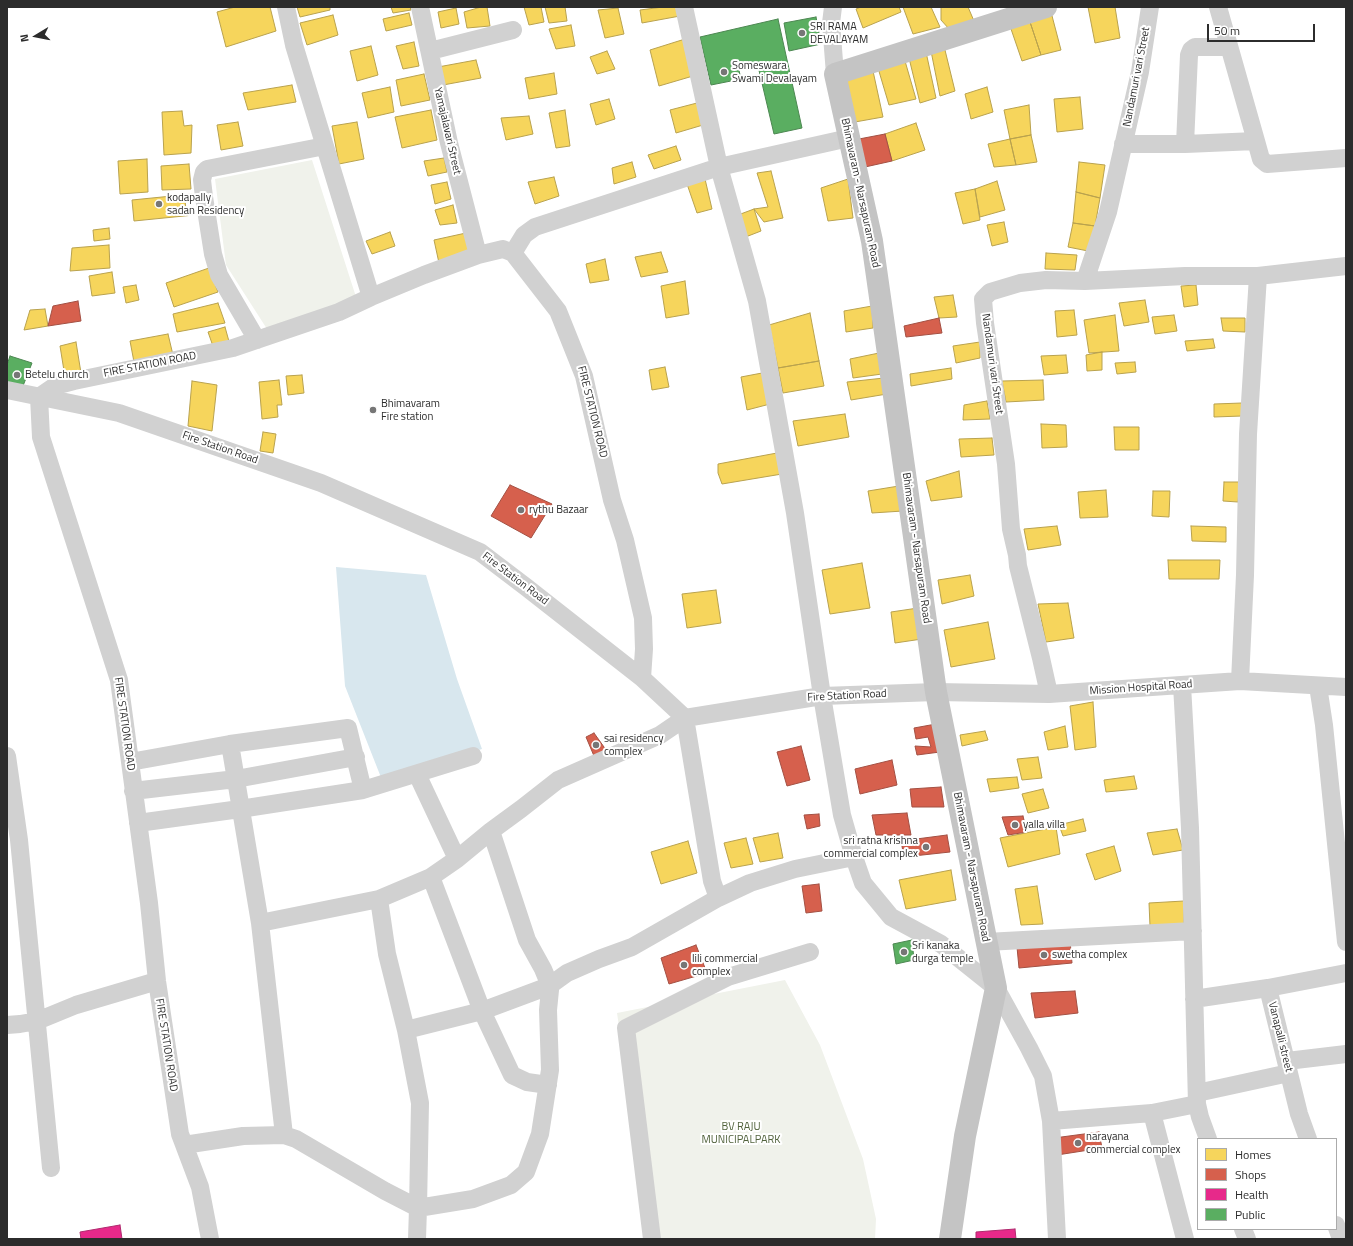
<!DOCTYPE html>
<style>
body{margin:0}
#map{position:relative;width:1353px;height:1246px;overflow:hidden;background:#fff;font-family:"Titillium Web",sans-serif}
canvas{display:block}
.frame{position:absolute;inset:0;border:8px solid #2c2c2c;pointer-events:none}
.legend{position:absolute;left:1197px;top:1138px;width:140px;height:92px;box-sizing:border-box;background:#fff;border:1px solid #ababab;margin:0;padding:5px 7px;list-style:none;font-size:12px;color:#2c2c2c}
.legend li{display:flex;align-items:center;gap:8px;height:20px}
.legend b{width:20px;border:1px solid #ababab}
.north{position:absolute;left:16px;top:16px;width:40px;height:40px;-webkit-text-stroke:3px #fff;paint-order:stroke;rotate:260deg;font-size:11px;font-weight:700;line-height:16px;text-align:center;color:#2c2c2c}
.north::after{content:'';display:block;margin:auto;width:14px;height:18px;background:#2c2c2c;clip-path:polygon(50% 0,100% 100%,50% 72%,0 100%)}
.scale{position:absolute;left:1207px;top:24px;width:108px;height:18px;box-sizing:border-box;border:2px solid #2c2c2c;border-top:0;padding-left:5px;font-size:12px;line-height:14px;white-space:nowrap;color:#2c2c2c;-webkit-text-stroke:3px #fff;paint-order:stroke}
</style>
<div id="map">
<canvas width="1353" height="1246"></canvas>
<div class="frame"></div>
<ul class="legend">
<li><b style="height:11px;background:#f6d55c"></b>Homes</li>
<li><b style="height:11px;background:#d6604d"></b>Shops</li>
<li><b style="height:11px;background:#e7298a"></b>Health</li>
<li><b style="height:11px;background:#5aae61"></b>Public</li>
</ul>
<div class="north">N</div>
<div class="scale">50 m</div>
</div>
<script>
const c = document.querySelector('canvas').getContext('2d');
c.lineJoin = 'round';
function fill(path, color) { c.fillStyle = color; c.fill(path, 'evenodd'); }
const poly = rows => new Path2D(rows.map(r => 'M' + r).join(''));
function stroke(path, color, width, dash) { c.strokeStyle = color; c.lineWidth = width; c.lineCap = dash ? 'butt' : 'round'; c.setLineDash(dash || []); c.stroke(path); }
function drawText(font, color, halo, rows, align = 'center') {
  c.font = font + ' "Titillium Web",sans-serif'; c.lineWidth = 4; c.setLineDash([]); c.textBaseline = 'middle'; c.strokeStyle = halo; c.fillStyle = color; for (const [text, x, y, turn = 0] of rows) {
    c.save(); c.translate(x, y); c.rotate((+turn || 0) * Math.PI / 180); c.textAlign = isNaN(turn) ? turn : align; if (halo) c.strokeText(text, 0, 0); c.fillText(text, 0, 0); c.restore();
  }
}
const green = poly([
 [312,160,357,300,267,329,226,265,215,179],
 [785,980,820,1045,863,1159,876,1219,875,1239,650,1239,617,1013]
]);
const water = poly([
 [336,567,426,575,457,679,482,749,382,780,345,686]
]);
const homes = poly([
 [235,7,270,7,276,31,226,47,217,12,235,7],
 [297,7,330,7,330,10,300,17,297,7],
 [391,7,410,7,411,10,393,13,391,7],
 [481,7,487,7,490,26,467,28,464,12,481,7],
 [524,7,541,7,544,22,529,25,524,7],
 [545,7,565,7,567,21,549,23,545,7],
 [663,7,677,7,680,16,642,23,640,10,663,7],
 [861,7,899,7,901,12,863,28,856,9,861,7],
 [903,7,931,7,940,27,913,34,903,7],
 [941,7,968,7,974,21,950,30,941,20,941,7],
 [1088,7,1115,7,1120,38,1095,43,1088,7],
 [456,8,459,24,441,28,438,12,456,8],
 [618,8,624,34,605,38,598,10,618,8],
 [1051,12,1061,50,1041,55,1029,19,1051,12],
 [409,13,412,25,386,31,383,19,409,13],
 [333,15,338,35,307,45,300,23,333,15],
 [1029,19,1041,55,1022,61,1010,26,1029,19],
 [571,25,575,46,556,49,549,29,571,25],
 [685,39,693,76,659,86,650,50,685,39],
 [414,42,419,66,403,69,396,46,414,42],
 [371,46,378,75,357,81,350,51,371,46],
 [944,46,955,91,940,96,931,51,944,46],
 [607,51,615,69,597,74,590,57,607,51],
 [926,52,936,98,920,103,909,58,926,52],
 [476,60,481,78,443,85,438,67,476,60],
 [905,61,916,99,889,105,878,68,905,61],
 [873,71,883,117,855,122,845,78,873,71],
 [554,73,557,94,529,99,525,78,554,73],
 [424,74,430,100,401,106,396,80,424,74],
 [292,85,296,102,248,110,243,93,292,85],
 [390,87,394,112,368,118,362,93,390,87],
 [987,87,993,112,971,119,965,94,987,87],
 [1080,97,1083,129,1057,132,1054,99,1080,97],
 [609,99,615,119,596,125,590,104,609,99],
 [697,103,703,125,676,133,670,110,697,103],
 [1029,105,1031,135,1010,139,1004,110,1029,105],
 [431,110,437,140,402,148,395,117,431,110],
 [565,110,570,146,556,148,549,113,565,110],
 [182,111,184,126,192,125,191,153,164,155,162,112,182,111],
 [529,116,533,134,506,140,501,118,529,116],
 [238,122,243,146,221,150,217,125,238,122],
 [357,122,364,159,339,164,332,126,357,122],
 [916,123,925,150,892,161,885,134,916,123],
 [1031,135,1037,162,1016,165,1010,139,1031,135],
 [1010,139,1016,165,994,167,988,144,1010,139],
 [676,146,681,160,654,169,648,155,676,146],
 [444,158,447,172,428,176,424,161,444,158],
 [147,159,148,192,120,194,118,161,147,159],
 [632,162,636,177,614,184,612,168,632,162],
 [1079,162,1105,165,1100,198,1076,192,1079,162],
 [189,164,191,189,162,190,161,166,189,164],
 [771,171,783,218,764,222,754,209,768,207,757,173,771,171],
 [554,177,559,196,535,204,528,182,554,177],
 [705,179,712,209,697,213,687,184,705,179],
 [848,179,853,218,828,221,821,188,848,179],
 [997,181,1005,210,980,217,975,189,997,181],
 [447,182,451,199,435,204,431,185,447,182],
 [975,189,980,220,963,224,955,193,975,189],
 [1076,192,1100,198,1095,226,1073,223,1076,192],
 [192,194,193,200,185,200,186,210,193,208,194,215,134,221,132,200,192,194],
 [453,205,457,223,440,225,435,210,453,205],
 [754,209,761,231,743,238,738,215,754,209],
 [1004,222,1008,242,992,246,987,225,1004,222],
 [1073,223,1095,226,1088,251,1068,247,1073,223],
 [109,228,110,239,94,241,93,230,109,228],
 [390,232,395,246,372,254,366,241,390,232],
 [466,233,470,255,439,263,434,240,466,233],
 [109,245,110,268,70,271,72,248,109,245],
 [661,252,668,272,641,277,635,257,661,252],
 [1046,253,1077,255,1075,270,1045,269,1046,253],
 [605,259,609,280,590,283,586,264,605,259],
 [209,268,218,292,174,307,166,283,209,268],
 [112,272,115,293,92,296,89,276,112,272],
 [685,281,689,314,666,318,661,286,685,281],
 [136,285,139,300,126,303,123,287,136,285],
 [1196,285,1198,305,1184,307,1181,286,1196,285],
 [953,295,957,317,939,318,934,297,953,295],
 [1145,300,1149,322,1124,326,1119,303,1145,300],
 [218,303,225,323,177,332,173,314,218,303],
 [872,306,873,328,846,332,844,311,872,306],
 [45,309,48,326,24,330,30,310,45,309],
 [1074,310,1077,335,1057,337,1055,311,1074,310],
 [810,313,819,361,778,368,769,325,810,313],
 [1115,315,1119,351,1089,353,1084,320,1115,315],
 [1174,315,1177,331,1155,334,1152,317,1174,315],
 [1221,318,1245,318,1245,332,1223,331,1221,318],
 [225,327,230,345,214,349,208,332,225,327],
 [168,334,173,355,134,362,130,341,168,334],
 [1213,339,1215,348,1187,351,1185,341,1213,339],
 [76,342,81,373,65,377,60,346,76,342],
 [980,342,980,358,956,363,953,346,980,342],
 [1102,352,1102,370,1087,371,1086,355,1102,352],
 [879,353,882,374,853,378,850,359,879,353],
 [1066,355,1068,373,1044,375,1041,356,1066,355],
 [819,361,824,386,783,393,778,368,819,361],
 [1135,362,1136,372,1117,374,1115,363,1135,362],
 [665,367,669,387,652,390,649,370,665,367],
 [951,368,952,379,911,386,910,374,951,368],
 [762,373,770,404,747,410,741,377,762,373],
 [302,375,304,393,288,395,286,376,302,375],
 [884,378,887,394,851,400,847,382,884,378],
 [279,380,282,405,277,405,278,417,262,419,259,382,279,380],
 [1043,380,1044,400,1006,402,1002,381,1043,380],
 [192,381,217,385,212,431,188,426,192,381],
 [987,401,990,419,963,420,964,405,987,401],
 [1242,403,1242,416,1214,417,1214,404,1242,403],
 [845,414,849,437,798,446,793,421,845,414],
 [1041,424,1066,425,1067,447,1042,448,1041,424],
 [1114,427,1139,427,1139,450,1115,450,1114,427],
 [263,432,276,434,273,453,260,451,263,432],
 [992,438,994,455,961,457,959,439,992,438],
 [777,453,782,474,722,484,718,473,718,464,777,453],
 [959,471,962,497,931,501,926,481,959,471],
 [1224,482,1240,482,1238,502,1223,501,1224,482],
 [899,486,903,511,872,513,868,491,899,486],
 [1106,490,1108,517,1080,518,1078,492,1106,490],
 [1153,491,1170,491,1169,517,1152,516,1153,491],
 [1057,526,1061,545,1028,550,1024,529,1057,526],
 [1191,526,1226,527,1226,542,1192,541,1191,526],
 [1168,560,1220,560,1219,579,1169,579,1168,560],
 [862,563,870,608,830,614,822,570,862,563],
 [970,575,974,596,942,604,938,580,970,575],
 [716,590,721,623,687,628,682,594,716,590],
 [1068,603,1074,638,1046,642,1038,604,1068,603],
 [918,608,922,639,895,643,891,612,918,608],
 [988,622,995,659,951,667,944,630,988,622],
 [1093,702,1096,747,1075,750,1070,706,1093,702],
 [1065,726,1068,747,1048,750,1044,732,1065,726],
 [985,731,988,740,962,746,960,735,985,731],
 [1038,757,1042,778,1022,780,1017,759,1038,757],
 [1134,776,1137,789,1106,792,1104,780,1134,776],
 [1017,777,1019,788,990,792,987,779,1017,777],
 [1043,789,1049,808,1028,813,1022,794,1043,789],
 [1083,819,1086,831,1063,836,1059,825,1083,819],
 [1056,827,1060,854,1008,867,1000,838,1056,827],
 [1177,829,1183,850,1153,855,1147,833,1177,829],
 [778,833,783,858,760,862,753,838,778,833],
 [746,838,753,864,731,868,724,843,746,838],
 [688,841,697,873,661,884,651,852,688,841],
 [1114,846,1121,871,1095,880,1086,854,1114,846],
 [951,870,956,900,906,909,899,880,951,870],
 [1037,886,1043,924,1021,925,1015,889,1037,886],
 [1184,901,1184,924,1150,926,1149,903,1184,901]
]);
const shops = poly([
 [885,134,892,161,865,167,859,139,885,134],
 [78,301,81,321,48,326,53,306,78,301],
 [939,318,942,333,906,337,904,326,939,318],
 [510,485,552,504,531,538,491,516,510,485],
 [936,724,940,752,917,755,915,746,931,747,928,737,916,739,914,728,936,724],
 [594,733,609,754,594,756,586,737,594,733],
 [801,746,810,780,787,786,777,752,801,746],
 [892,760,897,785,860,794,855,769,892,760],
 [941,787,944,807,912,807,910,789,941,787],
 [907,813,911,835,876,835,872,815,907,813],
 [819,814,820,826,807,829,804,815,819,814],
 [1023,816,1027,832,1008,835,1002,817,1023,816],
 [947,835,950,852,904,857,901,841,947,835],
 [819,884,822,911,806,913,802,886,819,884],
 [1070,940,1072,963,1019,968,1017,947,1070,940],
 [696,945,707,973,669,984,661,958,696,945],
 [1075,991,1078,1013,1035,1018,1031,993,1075,991],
 [1099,1132,1102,1148,1057,1155,1054,1138,1099,1132]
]);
const health = poly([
 [120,1225,122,1239,81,1239,80,1232,120,1225],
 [1015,1229,1016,1239,976,1239,976,1232,1015,1229]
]);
const public = poly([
 [816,17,821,44,789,51,784,23,816,17],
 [778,19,802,128,774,134,757,62,738,66,741,79,711,85,700,37,778,19],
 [10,356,32,363,21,391,7,385,7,365,10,356],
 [912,940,914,960,896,964,893,944,912,940]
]);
const minor = poly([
 [286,7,294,45,371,297],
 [420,7,449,143,478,255],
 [684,7,719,167,757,301,795,513,822,696,842,815,854,857,863,883,891,917,941,944,996,988,1029,1048,1043,1076,1051,1121,1057,1239],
 [833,7,831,23,835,74],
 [1218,7,1256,141],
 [430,51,513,30],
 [1123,144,1185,144,1256,141,1261,159,1267,164,1346,158],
 [1185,144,1189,55,1191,50,1195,47,1228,47],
 [513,253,524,235,535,227,719,167,849,138],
 [1085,281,1185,276,1258,276,1346,266],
 [257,340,219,275,213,254,204,197,202,180,204,172,207,169,325,146],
 [7,390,119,413,321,483,480,552,526,587,642,678,685,718,822,696,936,692,1049,694,1240,681,1346,687],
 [1240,681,1245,575,1248,434,1258,276],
 [1182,685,1190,828,1197,1104],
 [1318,686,1324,725,1346,942],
 [1049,694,1041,658,1018,566,1017,555,1011,529,1006,464,985,323,983,299,990,292,1020,283,1046,280,1085,281,1108,212,1140,72,1150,7],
 [230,744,260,923,284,1135],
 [7,756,19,840,51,1168],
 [130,762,230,744,348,728,363,790],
 [417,774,457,859],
 [133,791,236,779,356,757],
 [138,823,240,809,363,790,473,756],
 [431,877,482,1011,512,1075,527,1082,548,1085],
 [260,923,379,899,431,877,457,859,491,831],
 [986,942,1193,931],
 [1194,999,1268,988],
 [7,1025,20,1024,37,1021,76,1005,157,981],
 [406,1030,482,1011,549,986,567,973,599,959,632,947,718,898,750,883,795,869,854,857],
 [1287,1061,1346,1054],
 [1197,1093,1289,1073],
 [1152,1113,1185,1239],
 [1051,1121,1152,1113,1197,1104,1200,1117,1208,1139],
 [1308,1139,1299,1114,1268,988,1346,973],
 [184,1145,243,1136,284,1135,296,1139,385,1191,418,1208,420,1103,406,1030,387,954,379,899],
 [1336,1225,1341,1239],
 [1243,1229,1247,1239],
 [210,1239,200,1187,180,1134,157,981,149,903,119,680,41,437,39,397,55,386,74,381,233,348,339,312,371,297,424,275,478,255,503,249,513,253,558,311,584,376,612,500,625,540,643,618,644,649,642,678],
 [417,1239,418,1208,473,1199,511,1185,526,1172,540,1134,550,1070,548,1010,550,990,548,981,543,969,527,940,491,831,521,809,558,780,660,735,685,718,712,881,718,898],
 [652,1239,626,1028,728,977,810,952]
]);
const major = poly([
 [950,1239,965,1136,996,988,936,692,872,241,835,74,1046,7]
]);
const markers = [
 [802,33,4,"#767676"],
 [724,72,4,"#767676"],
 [159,204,4,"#767676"],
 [17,375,4,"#767676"],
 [373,410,4,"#767676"],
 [521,510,4,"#767676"],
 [596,745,4,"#767676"],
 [1015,825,4,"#767676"],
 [926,847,4,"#767676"],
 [904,952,4,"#767676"],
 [1044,955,4,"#767676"],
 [684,965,4,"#767676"],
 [1078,1143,4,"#767676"]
];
const poiNames = [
 ["SRI RAMA",810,27],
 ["DEVALAYAM",810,40],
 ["Someswara",732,66],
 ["Swami Devalayam",732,79],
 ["kodapally",167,198],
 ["sadan Residency",167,211],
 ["Betelu church",25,375],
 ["Bhimavaram",381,404],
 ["Fire station",381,417],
 ["rythu Bazaar",529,510],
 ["sai residency",604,739],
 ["complex",604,752],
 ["yalla villa",1023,825],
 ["sri ratna krishna",918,841,"right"],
 ["commercial complex",918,854,"right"],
 ["Sri kanaka",912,946],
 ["durga temple",912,959],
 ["swetha complex",1052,955],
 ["lili commercial",692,959],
 ["complex",692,972],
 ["narayana",1086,1137],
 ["commercial complex",1086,1150]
];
const streetNames = [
 ["Nandamuri vari Street",1137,77,-79],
 ["Yamajalavari Street",447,131,77],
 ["Bhimavaram - Narsapuram Road",860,193,78],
 ["Nandamuri vari Street",992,364,82],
 ["FIRE STATION ROAD",150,365,-11],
 ["FIRE STATION ROAD",592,412,76],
 ["Fire Station Road",220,448,19],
 ["Bhimavaram - Narsapuram Road",916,548,82],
 ["Fire Station Road",515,579,37],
 ["Mission Hospital Road",1141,688,-4],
 ["Fire Station Road",847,696,-3],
 ["FIRE STATION ROAD",124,724,82],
 ["Bhimavaram - Narsapuram Road",971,867,79],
 ["Vanapalli street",1280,1037,76],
 ["FIRE STATION ROAD",166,1045,81]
];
const parkNames = [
 ["BV RAJU",741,1127],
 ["MUNICIPALPARK",741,1140]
];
fill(green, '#f0f2eb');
fill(water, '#d8e7ee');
fill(homes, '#f6d55c');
stroke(homes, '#b9a24e', 1);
fill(shops, '#d6604d');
stroke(shops, '#a35043', 1);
fill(health, '#e7298a');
stroke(health, '#af2a6e', 1);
fill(public, '#5aae61');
stroke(public, '#4c8751', 1);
stroke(minor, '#d1d1d1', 18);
stroke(major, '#c4c4c4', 22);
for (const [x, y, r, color] of markers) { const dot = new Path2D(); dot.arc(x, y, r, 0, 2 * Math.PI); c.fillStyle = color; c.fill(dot); stroke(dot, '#fff', 1.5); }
drawText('11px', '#2c2c2c', '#fff', poiNames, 'left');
drawText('11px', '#2c2c2c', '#fff', streetNames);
drawText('11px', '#52633d', '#fff', parkNames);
</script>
